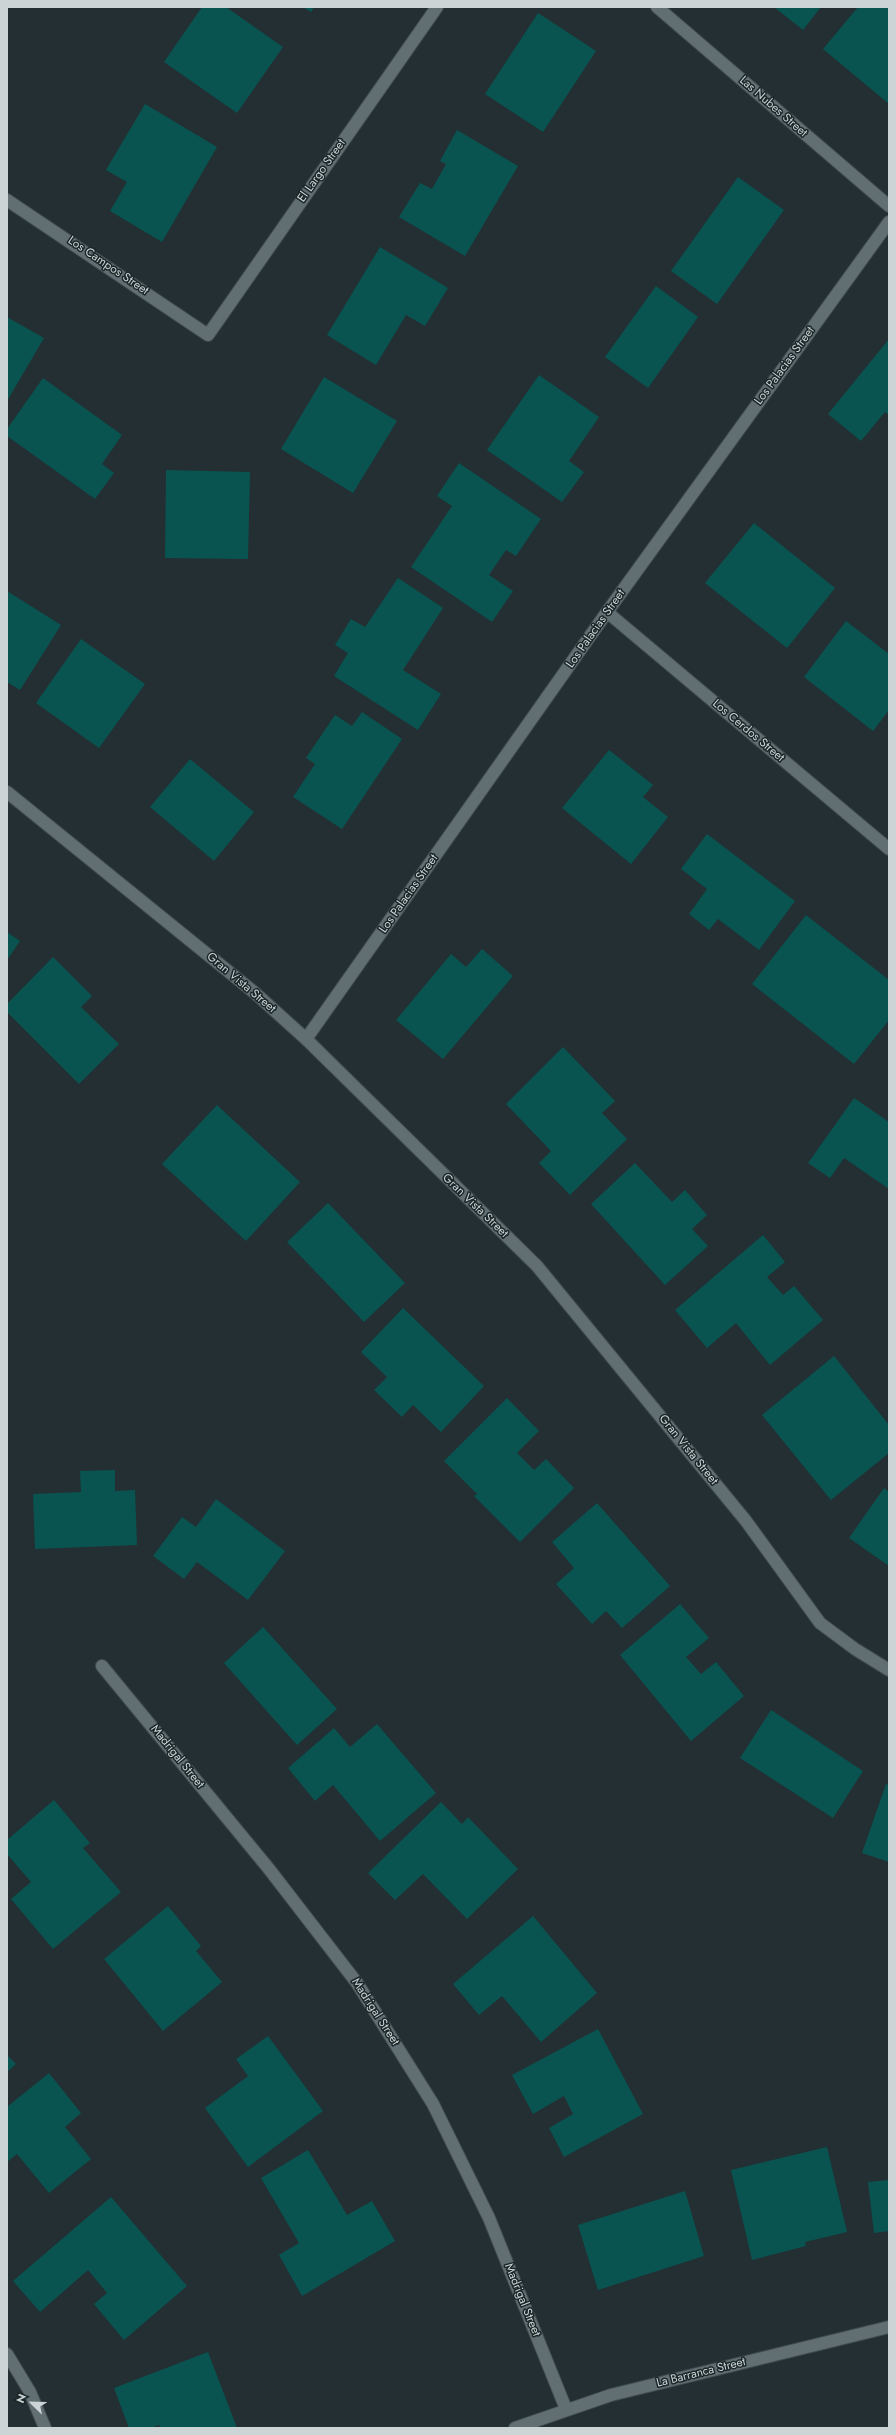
<!DOCTYPE html>
<style>
body{margin:0}
#map{position:relative;width:896px;height:2435px;overflow:hidden;background:#232f32;font-family:Jost,sans-serif}
canvas{display:block}
.frame{position:absolute;inset:0;border:8px solid #ccd4d5;pointer-events:none}
.north{position:absolute;left:12px;top:2383px;width:40px;height:40px;-webkit-text-stroke:3px #1a2628;paint-order:stroke;rotate:293deg;font-size:11px;font-weight:700;line-height:16px;text-align:center;color:#ccd4d5}
.north::after{content:'';display:block;margin:auto;width:14px;height:18px;background:#ccd4d5;clip-path:polygon(50% 0,100% 100%,50% 72%,0 100%)}
</style>
<div id="map">
<canvas width="896" height="2435"></canvas>
<div class="frame"></div>
<div class="north">N</div>
</div>
<script>
const c = document.querySelector('canvas').getContext('2d');
c.lineJoin = 'round';
function fill(path, color) { c.fillStyle = color; c.fill(path, 'evenodd'); }
const poly = rows => new Path2D(rows.map(r => 'M' + r).join(''));
function stroke(path, color, width, dash) { c.strokeStyle = color; c.lineWidth = width; c.lineCap = dash ? 'butt' : 'round'; c.setLineDash(dash || []); c.stroke(path); }
function drawText(font, color, halo, rows, align = 'center') {
  c.font = font + ' Jost,sans-serif'; c.lineWidth = 3; c.setLineDash([]); c.textBaseline = 'middle'; c.strokeStyle = halo; c.fillStyle = color; for (const [text, x, y, turn = 0] of rows) {
    c.save(); c.translate(x, y); c.rotate((+turn || 0) * Math.PI / 180); c.textAlign = isNaN(turn) ? turn : align; if (halo) c.strokeText(text, 0, 0); c.fillText(text, 0, 0); c.restore();
  }
}
const building = poly([
 [202,7,226,7,283,47,237,113,164,62],
 [303,7,314,7,311,12],
 [774,7,821,7,803,30],
 [858,7,889,7,889,104,823,49],
 [538,13,596,51,543,132,485,94],
 [145,104,217,147,162,242,110,211,127,182,106,170],
 [457,130,518,166,465,256,399,217,420,183,432,189,446,164,440,161],
 [738,177,784,210,717,304,671,271],
 [380,247,448,288,425,326,406,315,376,365,327,335],
 [656,286,698,317,648,388,605,357],
 [7,317,44,338,7,401],
 [889,339,889,415,885,412,861,441,828,414],
 [539,375,599,417,569,461,584,472,562,502,487,450],
 [324,377,397,421,353,493,281,449],
 [43,378,122,435,102,464,114,473,95,499,7,436,7,429],
 [459,463,541,519,516,556,506,550,489,575,513,591,492,622,411,567,452,506,437,496],
 [166,470,250,472,248,559,165,558],
 [754,523,835,588,787,648,705,583],
 [398,578,443,608,403,670,441,694,418,730,334,676,348,653,335,645,351,619,365,627],
 [7,591,61,625,20,690,7,682],
 [846,621,889,654,889,710,873,731,804,677],
 [81,639,145,684,99,748,36,703],
 [362,712,402,739,342,829,293,797,315,764,306,758,335,715,352,726],
 [609,750,653,785,643,797,668,817,631,864,562,808],
 [190,759,254,812,214,861,150,807],
 [707,834,795,901,759,950,718,919,709,930,689,914,707,889,681,869],
 [806,915,889,980,889,1020,854,1064,752,984],
 [7,932,20,941,7,960],
 [482,949,513,976,443,1059,396,1020,451,954,466,967],
 [53,957,92,996,81,1007,119,1044,79,1084,7,1012,7,1004],
 [563,1047,615,1101,602,1113,627,1139,570,1195,539,1163,551,1151,506,1104],
 [854,1098,889,1122,889,1189,844,1158,830,1178,808,1163],
 [217,1105,300,1182,246,1241,162,1164],
 [635,1163,672,1202,685,1190,707,1215,692,1229,708,1246,665,1285,591,1204],
 [328,1203,405,1283,364,1322,287,1242],
 [763,1235,785,1262,767,1277,783,1295,794,1286,823,1320,770,1365,736,1323,707,1348,675,1310],
 [403,1308,484,1386,441,1432,413,1405,402,1417,374,1390,387,1377,361,1352],
 [834,1356,889,1425,889,1453,831,1500,762,1415],
 [507,1398,539,1431,517,1453,534,1470,546,1459,574,1488,520,1542,474,1496,477,1494,444,1461],
 [115,1470,115,1491,135,1490,137,1545,35,1549,33,1494,81,1492,80,1471],
 [884,1488,889,1492,889,1566,849,1538],
 [216,1499,285,1551,248,1600,197,1562,184,1579,153,1556,182,1517,196,1527],
 [597,1503,670,1586,622,1628,606,1611,592,1624,556,1584,574,1568,552,1542],
 [680,1604,709,1638,686,1657,701,1674,716,1662,744,1696,691,1741,620,1655],
 [263,1627,337,1709,297,1745,224,1663],
 [771,1710,863,1771,833,1818,740,1758],
 [377,1724,436,1793,380,1841,333,1785,315,1801,288,1768,334,1728,350,1747],
 [886,1784,889,1785,889,1862,862,1853],
 [54,1800,90,1843,83,1848,121,1892,53,1949,11,1899,31,1882,7,1854,7,1840],
 [441,1802,462,1824,468,1817,518,1869,467,1919,423,1874,395,1900,368,1873],
 [168,1906,201,1946,196,1951,222,1982,163,2031,104,1959],
 [533,1916,597,1993,541,2042,502,1996,479,2015,453,1984],
 [598,2029,643,2114,564,2157,549,2128,573,2114,564,2096,533,2114,512,2075],
 [268,2036,323,2111,248,2167,205,2108,248,2076,236,2059],
 [7,2055,16,2064,7,2072],
 [49,2073,81,2113,65,2127,91,2159,49,2193,17,2154,7,2162,7,2107],
 [827,2147,847,2232,805,2242,806,2246,752,2260,731,2170],
 [308,2150,347,2215,372,2201,395,2241,302,2296,279,2255,299,2243,261,2178],
 [889,2180,889,2231,874,2233,868,2182],
 [685,2191,704,2256,598,2290,578,2225],
 [111,2197,187,2286,124,2340,94,2304,107,2293,88,2270,40,2312,13,2281],
 [208,2352,237,2428,160,2428,159,2425,151,2428,129,2428,114,2388]
]);
const minor = poly([
 [657,7,889,206],
 [7,200,208,335,437,7],
 [607,612,889,849],
 [7,792,255,993,306,1039,537,1266,746,1521,820,1623,855,1649,889,1670],
 [306,1039,607,612,889,222],
 [102,1666,269,1869,357,1983,433,2104,489,2218,566,2409],
 [7,2354,30,2392,45,2428],
 [515,2428,611,2395,889,2327]
]);
const streetNames = [
 ["Las Nubes Street",773,107,41],
 ["El Largo Street",322,171,-55],
 ["Los Campos Street",108,266,34],
 ["Los Palacias Street",785,366,-54],
 ["Los Palacias Street",596,629,-55],
 ["Los Cerdos Street",748,731,40],
 ["Los Palacias Street",409,894,-55],
 ["Gran Vista Street",241,983,40],
 ["Gran Vista Street",475,1206,44],
 ["Gran Vista Street",688,1450,51],
 ["Madrigal Street",177,1757,51],
 ["Madrigal Street",375,2012,57],
 ["Madrigal Street",522,2300,68],
 ["La Barranca Street",701,2373,-14]
];
fill(building, '#095451');
stroke(minor, '#424c4e', 14);
stroke(minor, '#616e72', 12);
drawText('12px', '#ccd4d5', '#1a2628', streetNames);
</script>
